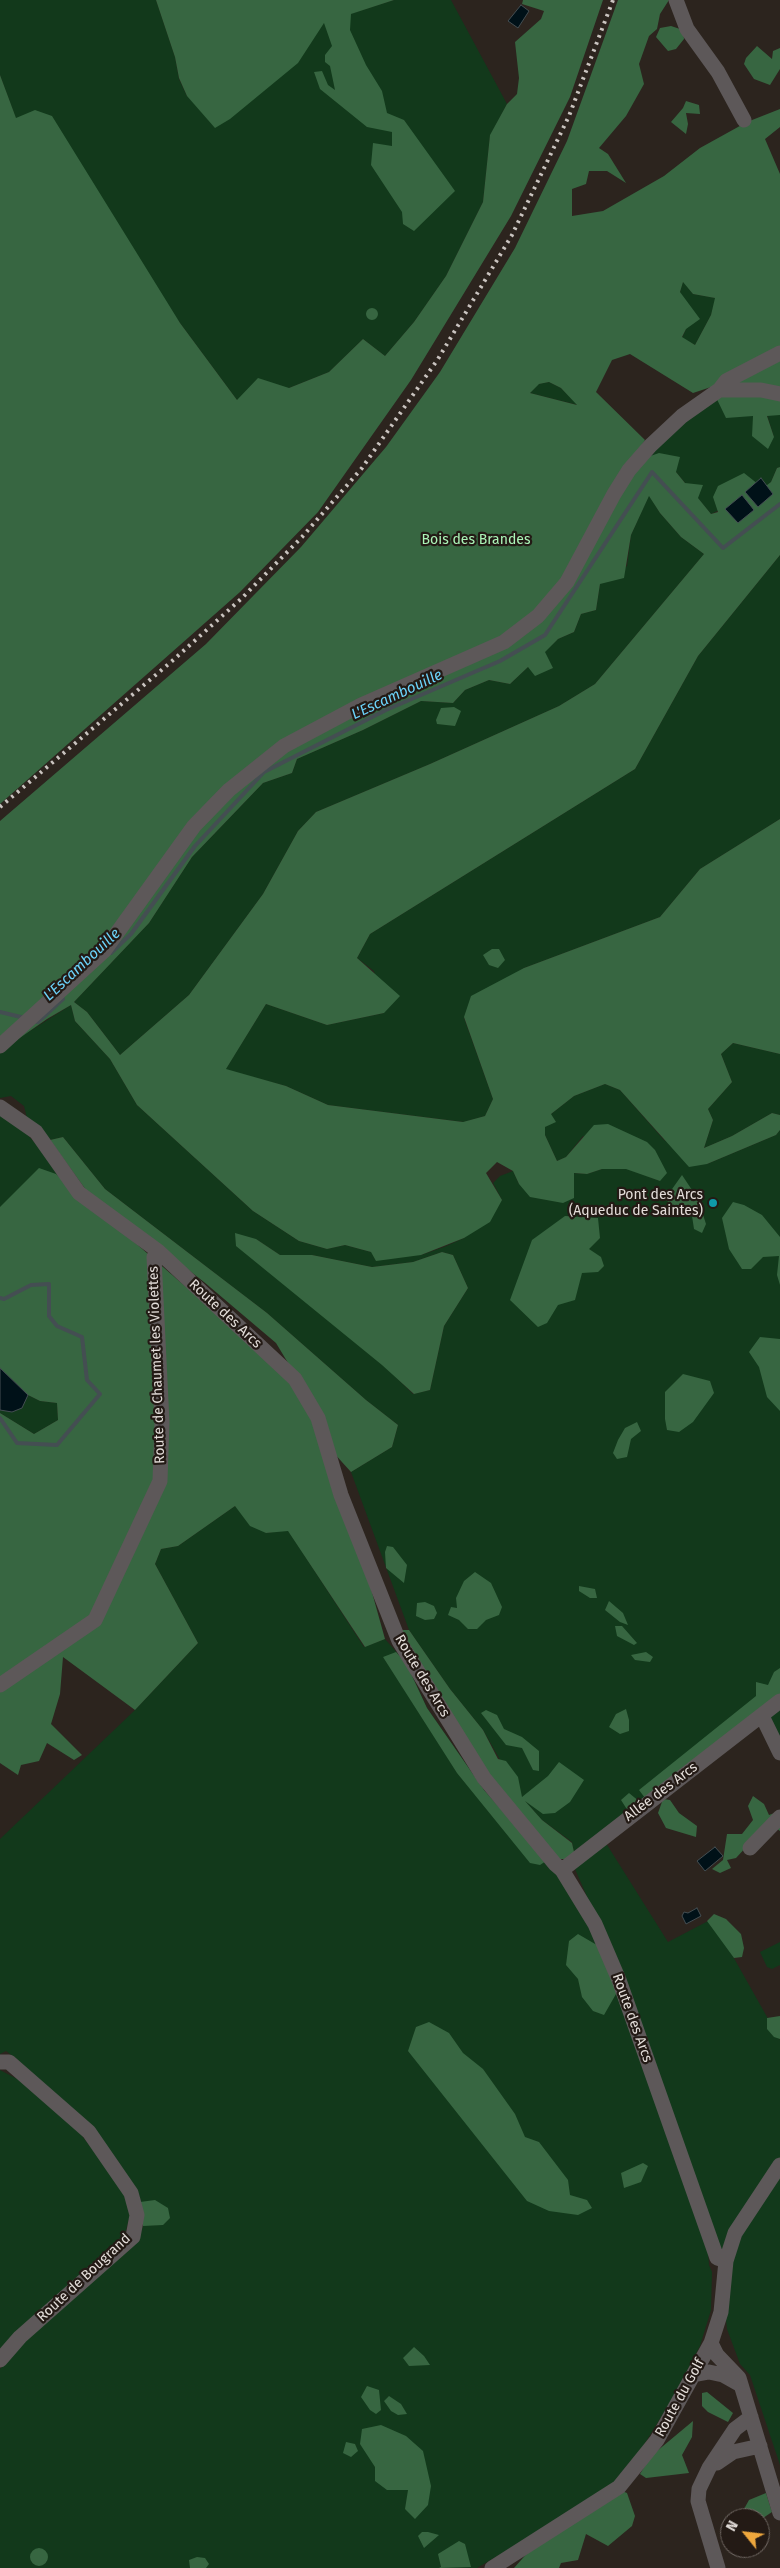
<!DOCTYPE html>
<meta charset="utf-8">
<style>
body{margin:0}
#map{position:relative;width:780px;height:2568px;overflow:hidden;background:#2c241e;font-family:"Fira Sans",sans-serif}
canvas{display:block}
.north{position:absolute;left:720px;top:2508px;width:50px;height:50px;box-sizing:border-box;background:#231a15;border:1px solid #706863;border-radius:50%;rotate:299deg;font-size:14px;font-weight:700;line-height:20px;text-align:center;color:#e3ddd9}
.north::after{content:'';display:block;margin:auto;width:18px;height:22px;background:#eea73d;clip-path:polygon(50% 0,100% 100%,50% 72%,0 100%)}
</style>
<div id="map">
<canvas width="780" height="2568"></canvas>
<div class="north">N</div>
</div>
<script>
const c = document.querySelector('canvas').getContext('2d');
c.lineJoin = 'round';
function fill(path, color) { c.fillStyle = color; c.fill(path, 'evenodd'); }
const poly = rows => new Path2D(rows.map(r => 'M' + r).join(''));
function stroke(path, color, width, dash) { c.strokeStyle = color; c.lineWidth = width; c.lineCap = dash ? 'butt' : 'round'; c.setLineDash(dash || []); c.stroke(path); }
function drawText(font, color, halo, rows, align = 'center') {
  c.font = font + ' "Fira Sans",sans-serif'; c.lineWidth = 4.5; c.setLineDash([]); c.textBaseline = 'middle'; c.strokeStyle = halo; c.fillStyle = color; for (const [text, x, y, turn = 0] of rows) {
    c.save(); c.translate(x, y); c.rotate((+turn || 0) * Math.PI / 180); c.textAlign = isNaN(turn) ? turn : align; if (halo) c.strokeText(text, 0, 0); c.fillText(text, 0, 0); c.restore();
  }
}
const green = poly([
 [0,0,156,0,175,57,179,79,187,96,324,22,394,0,451,0,507,104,490,136,483,202,446,276,414,322,385,356,363,339,329,372,289,388,237,400,180,323,16,119,0,75],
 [683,281,693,294,716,298,711,315,695,345,682,338,686,329,680,292],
 [549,382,561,388,578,405,530,393,538,384],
 [715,397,753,416,774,437,767,415,780,415,780,467,777,468,771,482,763,489,711,514,676,472,648,457,681,424],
 [649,495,660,513,681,537,704,554,595,684,559,706,430,764,316,812,298,831,263,894,189,995,120,1055,87,1012,74,1002,149,923,192,857,263,783,292,773,297,759,363,730,421,701,453,703,465,690,489,680,510,684,528,667,552,669,544,652,558,639,574,632,581,614,596,610,600,584,627,566,631,535],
 [780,555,780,819,700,869,660,917,524,968,464,1018,493,1099,485,1116,464,1122,328,1105,286,1086,225,1070,266,1004,327,1025,384,1013,374,971,357,958,370,934,635,769,698,656],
 [71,1005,75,1021,110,1059,137,1105,253,1211,299,1241,327,1249,345,1245,371,1252,421,1255,444,1247,464,1238,502,1200,493,1183,500,1176,513,1171,519,1184,573,1173,587,1174,602,1169,626,1168,660,1181,583,1136,566,1157,557,1161,545,1135,545,1127,551,1114,574,1096,605,1084,620,1090,664,1140,707,1164,776,1135,780,1130,780,1694,574,1852,572,1842,542,1820,522,1798,483,1730,450,1689,409,1630,351,1472,392,1447,398,1425,366,1400,267,1313,105,1189,63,1137,50,1140,27,1118,24,1106,11,1096,0,1098,0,1050],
 [256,1239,280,1255,312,1255,372,1267,413,1262,442,1252,453,1255,468,1288,444,1326,430,1390,413,1394],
 [733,1043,780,1054,780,1115,772,1113,732,1136,704,1148,713,1120,708,1109,732,1082,721,1054],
 [0,1111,26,1133,46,1155,65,1182,0,1207],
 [28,1395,40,1401,57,1403,58,1420,34,1434,0,1413,0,1406],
 [235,1506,266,1533,288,1530,364,1647,385,1639,406,1663,427,1708,484,1790,556,1870,619,1970,575,1869,604,1840,668,1942,712,1919,780,2040,780,2465,750,2375,740,2364,727,2329,718,2246,708,2252,709,2265,712,2272,711,2310,700,2346,671,2401,642,2448,613,2483,564,2517,477,2568,0,2568,0,2369,16,2349,137,2242,143,2226,139,2195,118,2161,80,2119,19,2061,6,2051,0,2054,0,1839,135,1710,198,1643,155,1564,161,1549,178,1546],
 [780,1704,780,1747,769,1725,770,1714],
 [780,1942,780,1965,772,1969,767,1967,760,1952],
 [0,2070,25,2083,69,2119,128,2195,130,2216,126,2230,115,2248,0,2356]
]);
const forest = poly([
 [156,0,394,0,351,14,350,30,366,65,382,91,387,113,404,120,455,191,414,231,403,224,402,212,371,165,373,143,392,146,392,132,367,127,320,89,314,72,322,71,328,85,335,90,330,66,325,62,325,55,332,46,324,23,298,63,230,119,215,128,187,96,179,78,175,57],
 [523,0,603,0,570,97,511,216,411,380,318,512,240,592,0,804,0,75,16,118,35,110,52,116,180,323,237,400,258,378,289,388,329,372,363,339,385,356,414,322,446,276,483,202,490,135,507,104,517,94,519,78,515,42,541,19,544,11,522,4],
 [618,0,669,0,660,14,657,29,649,36,639,64,644,84,626,116,599,148,608,154,626,183,607,171,589,171,586,184,572,189,572,216,603,211,664,176,700,148,747,122,780,109,780,127,765,139,780,174,780,415,767,416,774,437,768,449,752,436,753,416,726,418,711,387,693,393,630,354,612,360,596,392,645,440,630,463,659,453,680,457,676,472,685,483,703,485,698,498,711,514,718,512,713,497,718,486,744,473,763,488,771,482,777,468,780,467,780,555,698,656,635,769,370,934,357,958,400,996,384,1013,327,1025,266,1004,226,1069,286,1086,328,1105,463,1122,485,1116,493,1099,464,1017,471,996,524,968,660,917,700,869,780,819,780,1054,733,1043,721,1054,732,1082,708,1109,713,1120,704,1148,732,1136,772,1113,780,1115,780,1130,776,1135,707,1164,689,1167,620,1090,605,1084,574,1096,551,1114,556,1122,545,1127,545,1135,557,1161,566,1157,594,1125,608,1124,647,1142,655,1150,667,1173,660,1181,626,1169,602,1169,587,1174,574,1173,574,1198,563,1203,530,1197,519,1184,513,1171,497,1162,486,1173,502,1200,490,1222,464,1238,421,1255,376,1261,371,1252,345,1245,327,1249,299,1241,253,1211,137,1105,110,1059,75,1021,71,1005,47,1019,14,1042,0,1043,0,821,206,644,301,547,386,447,440,372,515,248,567,141],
 [683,282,693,294,715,298,711,315,695,345,682,337,686,329,700,319,680,292],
 [549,382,561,388,577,405,530,393,539,384],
 [649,496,660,513,681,537,704,554,595,684,559,706,430,764,316,812,298,831,263,894,189,995,120,1055,87,1012,74,1002,149,923,192,857,263,783,292,773,297,759,363,730,421,701,453,703,465,690,489,680,510,684,528,667,535,676,553,668,545,652,558,639,574,632,581,614,596,610,600,584,624,578,631,535],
 [671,26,683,30,684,39,676,49,668,51,656,37,660,28],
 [757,46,772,59,773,51,780,48,780,69,770,85,754,79,744,64,746,58],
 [686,101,699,105,700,114,686,113,688,124,686,134,671,122,683,108],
 '366 314a6 6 0 1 1 12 0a6 6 0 1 1-12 0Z',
 [454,707,461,711,455,726,437,724,436,720,441,708],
 [492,949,499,949,505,960,498,968,489,965,483,955],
 [63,1137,105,1189,267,1313,366,1400,398,1425,392,1447,351,1472,323,1441,368,1578,385,1639,365,1647,288,1531,266,1533,250,1526,235,1506,178,1546,161,1549,155,1564,198,1643,135,1710,63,1657,60,1694,51,1724,82,1755,74,1760,47,1743,39,1761,21,1765,18,1775,0,1763,0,1413,34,1434,58,1420,57,1403,40,1401,28,1395,0,1368,0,1207,39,1168,56,1174,186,1287,270,1351,308,1396,276,1343,204,1282,86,1190,50,1140],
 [682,1175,698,1199,706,1224,702,1233,694,1229,692,1216,674,1207,665,1199],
 [733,1202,744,1205,762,1215,780,1237,780,1285,777,1275,779,1256,763,1257,751,1269,742,1269,729,1249,722,1218],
 [565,1216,598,1218,600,1238,589,1249,601,1257,604,1266,598,1272,582,1273,575,1300,558,1305,547,1323,538,1327,510,1300,532,1240],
 [235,1233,256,1239,280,1255,312,1255,372,1267,413,1262,442,1252,453,1255,468,1288,444,1326,430,1390,414,1394,382,1365,236,1246],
 [760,1337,780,1339,780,1411,767,1397,759,1367,749,1352],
 [683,1374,710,1381,714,1393,693,1422,679,1432,667,1430,665,1419,665,1392],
 [637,1422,641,1431,631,1439,627,1457,617,1459,613,1453,618,1440,625,1428],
 [387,1546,393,1547,407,1565,404,1583,386,1568,385,1552],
 [475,1572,491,1583,502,1607,499,1615,486,1620,477,1629,468,1629,459,1620,448,1615,451,1607,457,1608,456,1598,464,1581],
 [579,1586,595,1589,597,1598,590,1598,579,1591],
 [609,1601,623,1613,628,1625,620,1622,605,1610],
 [425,1602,434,1606,437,1613,434,1619,425,1620,416,1616,417,1603],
 [615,1626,622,1626,637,1643,634,1645,617,1636],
 [400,1630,409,1630,450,1689,483,1730,498,1759,506,1761,518,1777,522,1797,548,1776,559,1762,584,1780,570,1802,555,1813,543,1814,525,1801,542,1820,572,1843,574,1852,566,1859,558,1859,484,1778],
 [396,1652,406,1663,427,1708,484,1790,546,1861,540,1865,530,1863,457,1773,383,1657],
 [646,1652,653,1657,650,1662,635,1660,631,1655],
 [780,1668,780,1694,645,1798,639,1790,756,1696,756,1682,768,1685,774,1672],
 [626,1709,629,1720,629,1731,620,1734,609,1727,616,1714],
 [486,1710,497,1715,504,1729,522,1737,539,1751,539,1771,533,1770,522,1748,506,1745,481,1713],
 [629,1793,640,1802,628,1811,621,1800],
 [753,1796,764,1804,769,1815,780,1811,780,1831,776,1828,760,1832,736,1858,727,1860,731,1868,720,1873,712,1869,723,1860,727,1834,742,1834,753,1820,748,1806],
 [663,1799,670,1800,679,1813,697,1826,696,1837,666,1828,658,1813],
 [714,1914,726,1919,741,1934,744,1948,742,1957,734,1958,707,1921],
 [578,1934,602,1948,620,1987,604,2015,593,2011,582,1997,578,1979,566,1965,569,1941],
 [780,2016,780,2039,774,2037,767,2029,767,2018],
 [429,2022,449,2033,463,2053,483,2069,515,2114,525,2137,539,2142,568,2180,570,2195,587,2200,592,2208,578,2215,549,2211,527,2201,408,2051,416,2027],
 [643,2163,648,2166,641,2182,624,2188,621,2173],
 [155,2200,168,2208,170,2218,163,2225,143,2226,140,2202],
 [414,2347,424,2356,430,2365,409,2366,403,2358],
 [367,2386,379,2390,381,2410,376,2414,370,2410,361,2397],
 [707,2392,733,2413,728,2422,708,2412,702,2406,702,2393],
 [389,2396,401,2404,407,2414,398,2415,391,2411,384,2401],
 [693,2421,692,2437,682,2455,689,2473,646,2478,640,2474,651,2456],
 [381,2425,406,2436,423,2451,431,2486,428,2505,415,2519,405,2509,408,2490,387,2490,375,2481,375,2467,360,2444,362,2429],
 [346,2442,355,2444,358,2451,351,2457,343,2453],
 [620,2490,627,2493,635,2516,632,2526,608,2546,586,2534,578,2560,561,2563,559,2568,514,2568,530,2550],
 [766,2493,772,2512,760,2520,739,2518,749,2500],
 [422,2532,428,2532,439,2535,424,2548,418,2536],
 [459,2541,465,2544,471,2567,439,2568,441,2567,438,2554],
 '30 2557a9 9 0 1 1 18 0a9 9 0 1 1-18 0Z',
 [197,2557,205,2558,209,2564,206,2568,190,2568,189,2560]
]);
const water = poly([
 [521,5,529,11,518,28,508,21,521,5],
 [761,478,773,494,758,507,745,492,761,478],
 [742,495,754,510,738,523,725,509,742,495],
 [0,1368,28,1395,22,1408,12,1412,0,1410,0,1368],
 [715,1847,723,1856,705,1871,697,1861,715,1847],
 [697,1908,701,1916,686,1924,682,1916,684,1912,688,1913,697,1908]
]);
const stream = poly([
 [111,953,131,934,195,846,264,772,386,710,500,661,545,635,652,472,723,548,780,504],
 [0,1012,25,1018],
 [34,1021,38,1022,63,999],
 [0,1298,4,1299,31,1285,49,1284,49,1316,57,1326,82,1337,87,1380,100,1394,57,1445,17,1443,0,1418]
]);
const minor = poly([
 [676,0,687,29,718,72,744,120],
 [719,390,761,390,780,394],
 [0,1046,104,951,194,826,229,790,284,746,361,705,504,642,538,616,567,582,614,494,629,470,650,446,682,416,719,390,726,381,780,353],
 [0,1107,36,1132,79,1193,158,1251,295,1379,318,1418,341,1495,399,1641,484,1778,555,1864,562,1870,595,1924,619,1980,717,2258,726,2261],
 [0,1685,95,1620,160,1481,162,1422,154,1257,158,1251],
 [762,1716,780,1753],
 [750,1848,780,1817],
 [562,1870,780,1701],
 [0,2062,9,2062,89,2132,131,2193,137,2215,133,2237,20,2337,0,2360],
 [711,2343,717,2355,739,2378,780,2513],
 [693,2375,709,2372,723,2375,739,2384],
 [717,2463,733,2452,760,2446],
 [492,2568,619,2487,657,2440,711,2343,721,2312,726,2261,735,2233,780,2165],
 [718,2568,698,2501,699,2489,709,2468,735,2429,751,2417]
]);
const rail = poly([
 [0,807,171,662,241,599,302,537,362,468,438,359,512,235,569,116,613,0]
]);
const markers = [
 [713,1203,5,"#0f9aa8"]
];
const parkNames = [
 ["Bois des Brandes",476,540]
];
const poiNames = [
 ["Pont des Arcs",703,1195],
 ["(Aqueduc de Saintes)",703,1211]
];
const streetNames = [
 ["Route des Arcs",225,1314,43],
 ["Route de Chaumet les Violettes",157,1365,-92],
 ["Route des Arcs",422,1676,59],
 ["Allée des Arcs",661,1792,-37],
 ["Route des Arcs",632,2018,70],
 ["Route de Bougrand",84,2278,-43],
 ["Route du Golf",680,2398,-61]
];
const waterNames = [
 ["L'Escambouille",397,695,-25],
 ["L'Escambouille",82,965,-43]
];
fill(green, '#12391b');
fill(forest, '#376641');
fill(water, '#001118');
stroke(water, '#444e52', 1);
stroke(stream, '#444e52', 4);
stroke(minor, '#5d5859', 15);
stroke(rail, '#cac4c0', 4, [2.5, 5]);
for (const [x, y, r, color] of markers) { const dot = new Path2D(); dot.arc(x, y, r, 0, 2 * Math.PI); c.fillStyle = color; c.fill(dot); stroke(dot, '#231a15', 2); }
drawText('14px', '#acf5b8', '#231a15', parkNames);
drawText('14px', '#e3ddd9', '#231a15', poiNames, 'right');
drawText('14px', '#e3ddd9', '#231a15', streetNames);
drawText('italic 15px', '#6cd3fa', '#231a15', waterNames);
</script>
